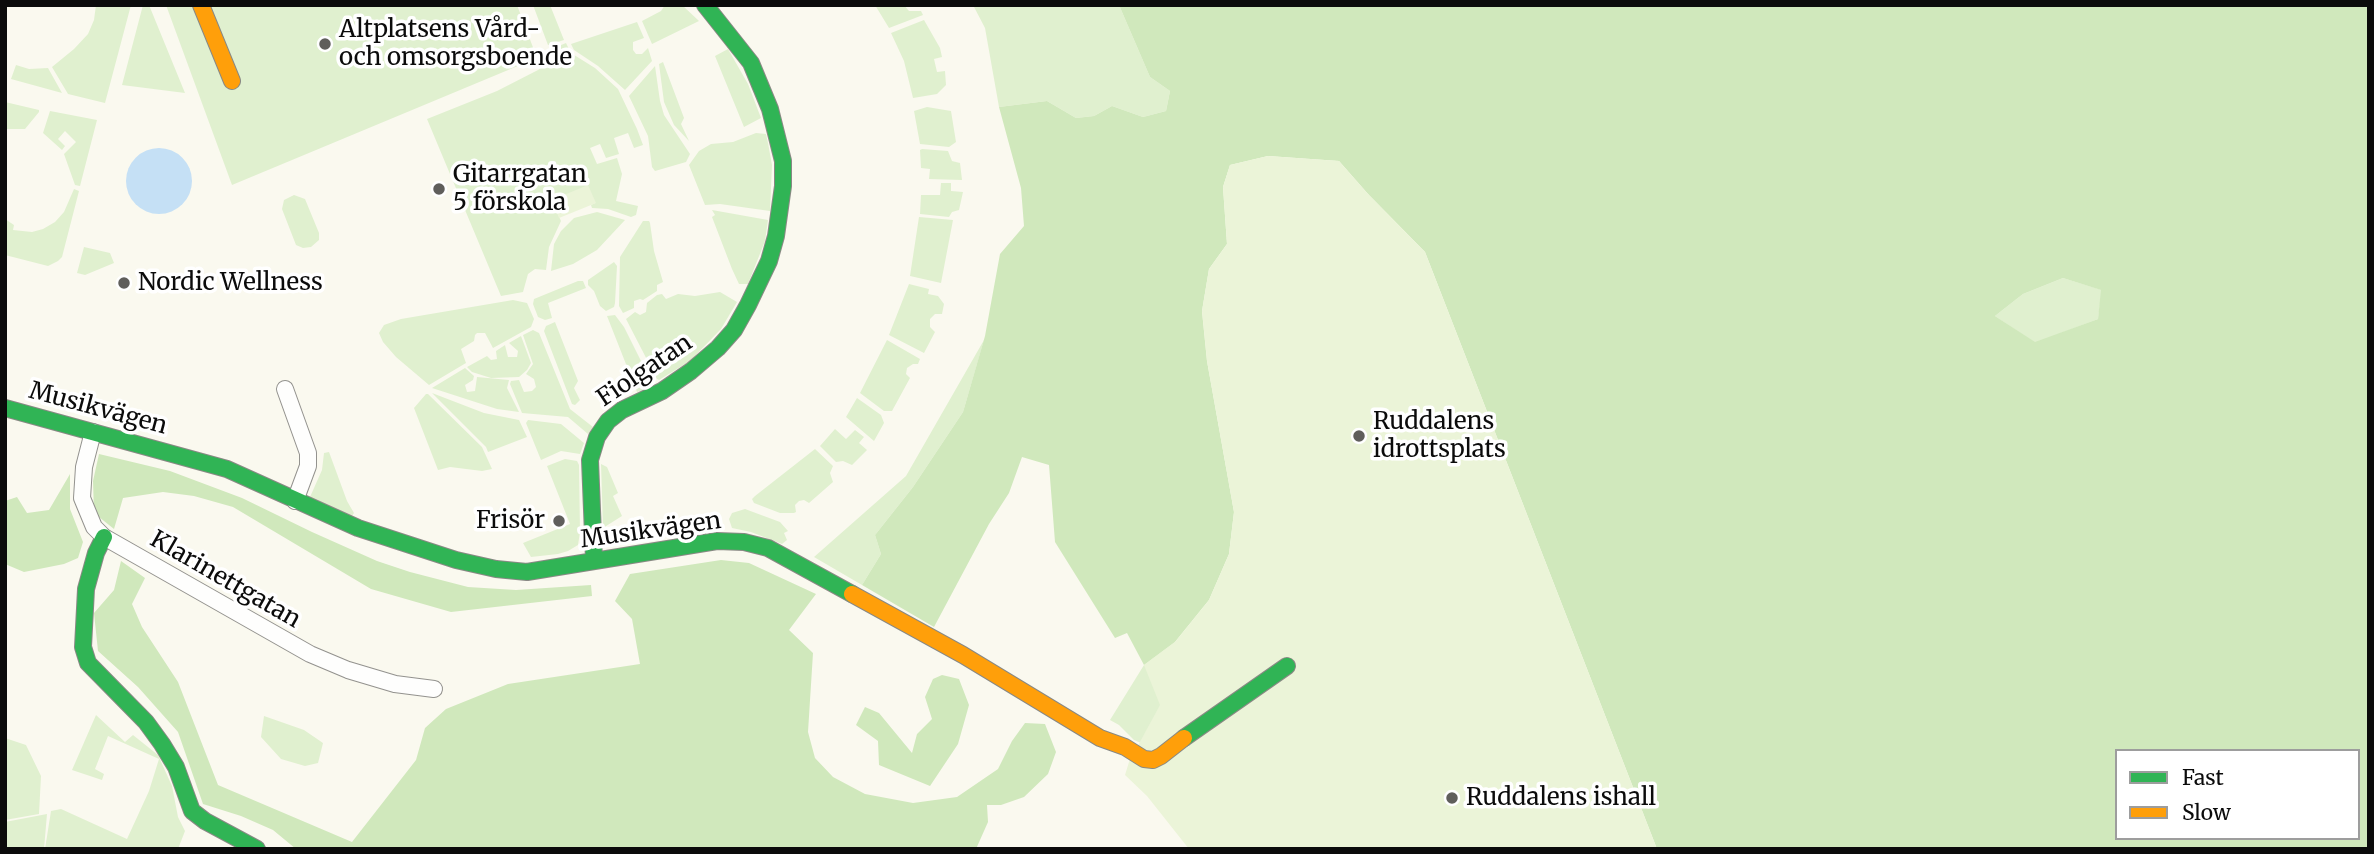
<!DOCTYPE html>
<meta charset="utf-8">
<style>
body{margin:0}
#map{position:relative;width:2374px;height:854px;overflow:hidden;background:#faf9ef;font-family:Merriweather,serif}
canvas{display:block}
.frame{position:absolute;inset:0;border:7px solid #0b0b0b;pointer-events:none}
.legend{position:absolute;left:2115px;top:749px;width:245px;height:91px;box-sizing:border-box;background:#fff;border:2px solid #9d9d9d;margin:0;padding:9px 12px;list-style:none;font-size:21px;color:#0b0b0b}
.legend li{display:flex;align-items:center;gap:14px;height:35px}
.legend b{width:35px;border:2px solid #9d9d9d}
</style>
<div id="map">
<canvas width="2374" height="854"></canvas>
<div class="frame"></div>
<ul class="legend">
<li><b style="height:9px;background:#30b455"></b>Fast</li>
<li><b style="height:9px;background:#ff9f0a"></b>Slow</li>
</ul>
</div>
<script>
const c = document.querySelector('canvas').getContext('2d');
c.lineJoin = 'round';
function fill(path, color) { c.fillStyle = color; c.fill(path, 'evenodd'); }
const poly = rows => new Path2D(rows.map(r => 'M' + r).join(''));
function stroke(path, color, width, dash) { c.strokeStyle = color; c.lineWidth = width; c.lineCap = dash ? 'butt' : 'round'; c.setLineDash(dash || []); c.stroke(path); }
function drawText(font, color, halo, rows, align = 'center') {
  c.font = font + ' Merriweather,serif'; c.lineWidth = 7; c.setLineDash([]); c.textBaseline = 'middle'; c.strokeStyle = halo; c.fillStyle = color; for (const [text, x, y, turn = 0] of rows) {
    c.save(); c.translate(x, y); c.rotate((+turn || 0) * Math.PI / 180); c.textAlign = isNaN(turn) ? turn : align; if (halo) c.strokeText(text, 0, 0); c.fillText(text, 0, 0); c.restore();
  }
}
const green = poly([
 [96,5,131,5,105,103,68,94,52,67,74,49,88,34,94,20],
 [143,5,149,5,185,93,122,85],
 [166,5,517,5,537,58,232,185],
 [533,5,550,5,564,40,548,45],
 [665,5,682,5,699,21,652,44,642,21,661,11],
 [875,5,904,5,909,11,921,11,923,15,889,28],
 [973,5,1119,5,1150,77,1170,91,1166,111,1143,117,1112,106,1094,116,1076,118,1047,101,999,107,985,28],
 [924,20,940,48,942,57,934,59,937,72,945,71,946,85,937,94,913,98,904,61,891,33],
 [637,22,644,38,633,42,633,50,636,54,642,54,648,48,652,61,625,90,598,66,574,50,571,44],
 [566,43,571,53,595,68,618,89,637,129,643,145,634,148,628,133,614,138,619,154,606,158,600,144,590,148,597,164,617,158,622,174,616,201,638,206,636,215,631,217,608,209,592,208,591,205,595,203,552,201,561,221,549,247,546,270,535,269,528,274,523,292,501,296,427,119,497,91,538,70,546,64,549,50],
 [728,49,748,84,761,118,744,127,715,56],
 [663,62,684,118,681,124,689,141,674,125,664,102,659,64],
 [16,65,29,69,48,68,62,93,11,79],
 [655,66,660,101,664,115,690,154,686,162,655,171,652,167,648,136,629,96],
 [5,102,39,110,39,112,25,129,6,129],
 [927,107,951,111,956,142,949,147,920,144,914,111],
 [50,111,97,120,80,186,75,185,64,154,76,142,65,131,58,139,65,146,62,150,43,133],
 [756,133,766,134,768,143,772,165,770,211,720,204,705,205,689,165,699,151,711,144,733,142],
 [922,149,948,151,952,161,960,163,962,180,929,179,930,169,921,168,920,150],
 [941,183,951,183,951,191,963,192,959,210,952,212,949,217,920,214,921,195,940,195],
 [74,189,79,191,62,257,58,261,48,266,5,255,5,219,14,225,13,230,32,232,43,229,55,222,64,212],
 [294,195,305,199,319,233,319,240,311,247,303,248,296,245,282,209,284,200],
 [712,210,768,220,765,241,748,284,739,284,732,269,712,217,715,215],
 [597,212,625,220,597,250,573,264,551,271,554,244,561,231,574,218],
 [919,217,953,220,941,283,910,276],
 [643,221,649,221,650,223,654,251,663,282,657,285,657,291,643,300,640,299,634,301,634,308,623,313,619,306,620,257],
 [84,247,110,253,114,263,85,275,77,273],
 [614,262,617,266,615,303,614,307,606,311,600,306,594,291,588,285,588,280],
 [2063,278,2102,290,2098,319,2035,343,1995,316,2023,294],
 [578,281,583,281,586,288,548,303,552,318,545,320,538,317,533,304,534,299],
 [909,284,929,289,928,294,938,296,944,304,942,314,935,314,930,319,930,327,935,332,924,353,889,335],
 [720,292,737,302,721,329,690,361,659,380,657,379,626,319,635,312,640,315,646,312,647,303,657,295,662,294,666,299,678,294,695,296],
 [513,300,527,303,534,319,531,327,493,348,485,333,477,333,475,335,474,341,461,349,466,363,429,385,396,357,383,342,379,333,384,325,401,319],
 [615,315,624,327,654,387,637,392,607,316],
 [555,322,578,381,574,388,580,400,575,405,572,404,544,331,546,326],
 [533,330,539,333,570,409,593,427,588,434,568,417,522,413,510,384,511,381,519,380,524,392,532,391,536,387,534,379,526,374,533,364,523,335],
 [521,336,531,363,527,370,519,377,491,378,472,372,467,367,487,356,491,360,497,359,496,351,505,345,508,357,517,357,518,351,509,343],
 [887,340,920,359,918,364,913,364,907,368,906,374,910,378,892,411,884,411,860,393],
 [984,340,963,412,913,487,875,535,881,554,862,585,814,557,906,476],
 [465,368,474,376,473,380,465,385,467,392,475,391,477,377,509,380,507,388,519,412,497,409,432,388],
 [432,393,484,413,519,420,527,437,488,452,486,447],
 [426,394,428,394,482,447,492,469,482,471,450,467,438,470,414,408],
 [857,398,881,415,884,423,874,441,846,417],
 [528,420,561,424,584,443,580,454,561,451,541,460,526,423],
 [835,429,846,439,855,430,864,437,859,443,867,450,852,465,843,461,836,462,820,446],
 [815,449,833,466,830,473,833,482,809,503,804,500,799,501,795,505,796,512,794,513,780,513,754,503,752,499,755,496],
 [329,452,347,501,354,513,352,516,310,497,322,470,324,453],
 [565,459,577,461,579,465,580,532,578,545,568,551,558,554,531,557,523,543,570,524,547,466],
 [601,464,607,467,618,493,613,496,622,516,603,528],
 [745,509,780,522,788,531,784,533,787,540,782,544,751,532,732,528,729,519,732,513],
 [1198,640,1148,746,1134,740,1119,725,1110,720,1144,665,1175,642],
 [96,715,125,742,133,735,158,755,172,786,178,817,185,831,178,849,45,849,51,811,61,809,127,839,149,791,159,759,108,736,95,769,104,774,102,780,72,770],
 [264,716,304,730,323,743,318,763,305,766,281,759,261,737],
 [5,738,26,745,41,776,39,814,5,820],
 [47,814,44,849,5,849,5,822]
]);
const forest = poly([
 [1119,5,2369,5,2369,849,1657,849,1425,252,1368,194,1339,161,1268,156,1230,165,1223,187,1227,244,1209,269,1202,311,1207,361,1234,512,1229,554,1209,600,1175,642,1144,665,1127,633,1115,638,1055,542,1049,465,1022,457,1009,493,989,524,934,627,862,585,881,554,875,535,913,487,963,412,985,336,1000,254,1024,226,1021,188,999,107,1047,101,1076,118,1094,116,1112,106,1143,117,1166,111,1170,91,1150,77],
 [2063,278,2101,290,2098,319,2035,342,1995,316,2023,294],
 [2117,751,2358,751,2358,838,2117,838],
 [99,454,170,471,242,498,312,532,377,561,410,572,468,587,516,590,591,585,592,596,451,612,371,589,233,507,194,496,163,492,123,498,114,529,94,513,93,481],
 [70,474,70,509,83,542,78,558,64,564,24,572,5,564,5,501,17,497,27,513,49,510],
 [721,560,749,563,816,594,789,630,813,653,808,732,815,758,833,777,865,794,913,803,957,797,998,769,1012,741,1025,723,1045,724,1056,752,1048,774,1024,797,1001,805,987,805,988,822,976,849,296,849,273,830,241,816,203,804,178,732,138,687,98,651,94,613,114,590,121,561,145,578,132,604,142,627,178,682,218,785,352,842,416,760,425,728,446,709,508,684,640,664,632,619,615,601,630,574],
 [942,675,959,679,969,705,958,744,930,786,879,765,878,741,856,725,865,707,879,713,912,753,917,734,932,719,925,697,933,679]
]);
const pitch = poly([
 [1268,156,1339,161,1368,194,1425,252,1657,849,1189,849,1147,796,1125,775,1129,762,1160,705,1144,665,1175,642,1209,600,1229,554,1234,512,1207,361,1202,311,1209,269,1227,244,1223,187,1230,165],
 [588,185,596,203,559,218,552,200]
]);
const water = poly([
 '126 181a33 33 0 1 1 66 0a33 33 0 1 1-66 0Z'
]);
const street = poly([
 [285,389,308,453,308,466,295,501],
 [93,432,84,467,82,498,94,527,104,537,310,654,348,670,395,684,434,689]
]);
const fast = poly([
 [5,408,227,469,358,528,456,560,496,569,527,572,717,541,744,542,768,548,852,594],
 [104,537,96,553,86,589,83,647,88,663,146,722,162,744,176,767,192,811,205,821,257,849],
 [594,560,590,460,597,437,608,421,622,410,662,391,691,371,718,348,734,330,748,305,769,261,776,236,783,186,783,161,770,109,751,63,705,5],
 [1184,738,1287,666]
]);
const slow = poly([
 [201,5,232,81],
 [852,594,963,655,1100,738,1125,747,1144,759,1153,760,1161,756,1184,738]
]);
const markers = [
 [325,44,7,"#5f5e5b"],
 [439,189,7,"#5f5e5b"],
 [124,283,7,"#5f5e5b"],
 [1359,436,7,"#5f5e5b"],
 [559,521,7,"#5f5e5b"],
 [1452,798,7,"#5f5e5b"]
];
const poiNames = [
 ["Altplatsens Vård-",339,30],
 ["och omsorgsboende",339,58],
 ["Gitarrgatan",453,175],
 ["5 förskola",453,203],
 ["Nordic Wellness",138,283],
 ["Ruddalens",1373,422],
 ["idrottsplats",1373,450],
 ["Frisör",545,521,"right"],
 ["Ruddalens ishall",1466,798]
];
const streetNames = [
 ["Fiolgatan",645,371,-34],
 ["Musikvägen",98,409,15],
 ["Musikvägen",651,531,-8],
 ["Klarinettgatan",225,580,30]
];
fill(green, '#e0f0cf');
fill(forest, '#d0e8bc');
fill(pitch, '#ebf4d8');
fill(water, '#c5e0f5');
stroke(street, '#93928e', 18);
stroke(fast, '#898984', 18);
stroke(slow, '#898984', 18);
stroke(street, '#fefefd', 16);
stroke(fast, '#30b455', 16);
stroke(slow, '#ff9f0a', 16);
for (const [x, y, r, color] of markers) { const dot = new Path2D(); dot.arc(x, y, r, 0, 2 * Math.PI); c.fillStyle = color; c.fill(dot); stroke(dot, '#fff', 2.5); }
drawText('24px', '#0b0b0b', '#fff', poiNames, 'left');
drawText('24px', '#0b0b0b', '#fff', streetNames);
</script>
